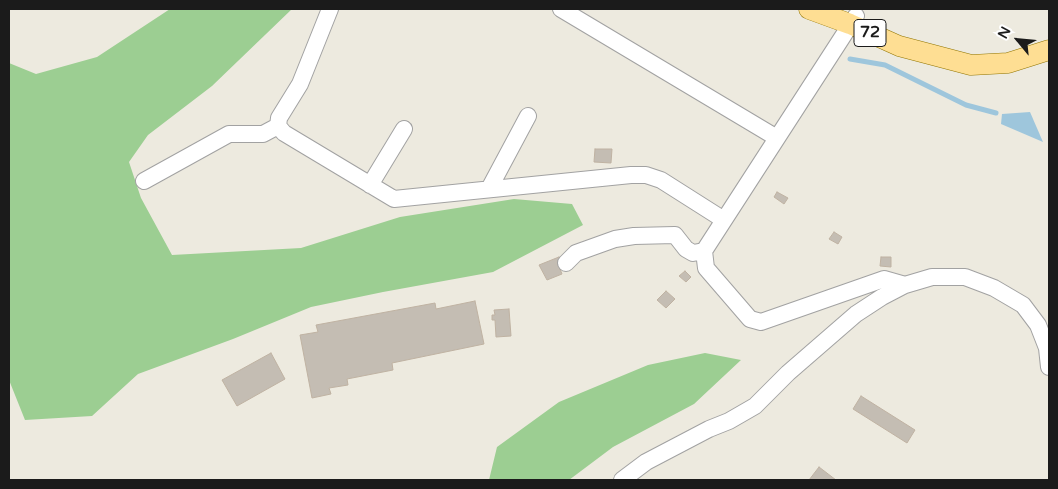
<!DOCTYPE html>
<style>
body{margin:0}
#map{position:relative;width:1058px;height:489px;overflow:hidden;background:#edeadf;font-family:"Varela Round",sans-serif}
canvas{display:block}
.frame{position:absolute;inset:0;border:10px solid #1b1b1b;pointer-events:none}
.north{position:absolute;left:993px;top:15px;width:50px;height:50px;-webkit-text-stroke:4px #fff;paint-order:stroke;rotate:298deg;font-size:14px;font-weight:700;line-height:20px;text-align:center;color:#1b1b1b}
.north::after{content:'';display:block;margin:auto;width:18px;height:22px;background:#1b1b1b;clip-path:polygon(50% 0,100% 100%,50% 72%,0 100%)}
</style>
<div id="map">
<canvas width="1058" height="489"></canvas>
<div class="frame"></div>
<div class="north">N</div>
</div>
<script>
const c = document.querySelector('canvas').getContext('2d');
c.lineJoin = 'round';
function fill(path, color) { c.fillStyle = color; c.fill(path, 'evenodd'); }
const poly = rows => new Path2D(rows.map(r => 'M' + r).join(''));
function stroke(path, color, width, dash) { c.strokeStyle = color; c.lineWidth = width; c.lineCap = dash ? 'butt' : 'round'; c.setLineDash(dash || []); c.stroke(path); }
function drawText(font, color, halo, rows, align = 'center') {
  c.font = font + ' "Varela Round",sans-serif'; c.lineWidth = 4.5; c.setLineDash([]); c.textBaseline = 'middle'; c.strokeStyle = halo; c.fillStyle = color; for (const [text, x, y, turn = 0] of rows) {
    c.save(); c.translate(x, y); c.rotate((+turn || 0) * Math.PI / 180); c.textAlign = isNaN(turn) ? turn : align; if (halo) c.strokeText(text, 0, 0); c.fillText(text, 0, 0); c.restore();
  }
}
const forest = poly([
 [170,9,292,9,212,86,148,135,129,162,141,198,172,255,301,248,400,217,514,199,572,204,583,225,493,272,383,292,311,307,233,339,138,374,92,416,25,420,9,380,9,63,36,74,97,57],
 [705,353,741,360,694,404,613,447,569,480,489,480,497,447,559,402,648,365]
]);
const water = poly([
 [1030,112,1043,142,1001,124,1002,114]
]);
const stream = poly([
 [850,59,885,65,966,105,996,113]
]);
const building = poly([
 [595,149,612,149,611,163,594,162,595,149],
 [777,192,788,198,784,204,774,197,777,192],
 [834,232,842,237,838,244,829,239,834,232],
 [559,257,563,267,560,269,562,274,547,280,539,265,559,257],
 [881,257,891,257,891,267,880,266,881,257],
 [685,271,691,277,686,282,679,276,685,271],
 [666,291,675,299,666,308,657,300,666,291],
 [475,301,484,344,392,363,393,370,347,379,348,385,329,388,331,394,312,398,300,335,318,332,316,325,435,303,436,309,475,301],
 [509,309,511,336,496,337,495,320,492,320,492,315,495,315,494,310,509,309],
 [271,353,285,379,237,406,222,380,271,353],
 [861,396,915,430,907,443,853,409,861,396],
 [819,467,836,480,809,480,819,467]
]);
const minor = poly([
 [330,9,300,84,279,118,278,126,284,133,394,199,631,175,646,175,661,180,724,220],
 [561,9,777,138],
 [856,16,704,251,706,268,750,319,761,322,884,279,905,285],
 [144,181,229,134,263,134,278,126],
 [370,185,404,129],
 [489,189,528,116],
 [566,263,576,253,615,239,634,236,675,235,686,249,693,253,704,251],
 [622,480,646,462,709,429,729,421,755,406,788,373,856,314,882,297,905,285,932,277,965,277,994,288,1023,305,1038,325,1047,348,1049,367]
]);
const major = poly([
 [809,9,850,24,899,46,971,65,1008,63,1049,50]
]);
const shields = [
 [870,33,32]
];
const shieldNames = [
 ["72",870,33]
];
fill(forest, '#9cce92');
fill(water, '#9ec6dc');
stroke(stream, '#9ec6dc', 5);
fill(building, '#c4bdb3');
stroke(building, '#bfb2a2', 1);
stroke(minor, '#a2a2a2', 18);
stroke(major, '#917500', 21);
stroke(minor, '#fff', 16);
stroke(major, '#fede93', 20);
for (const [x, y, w] of shields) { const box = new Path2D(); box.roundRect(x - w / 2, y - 13.5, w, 27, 4); c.fillStyle = '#fff'; c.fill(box); stroke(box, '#1b1b1b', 1); }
drawText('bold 16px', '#1b1b1b', null, shieldNames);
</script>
